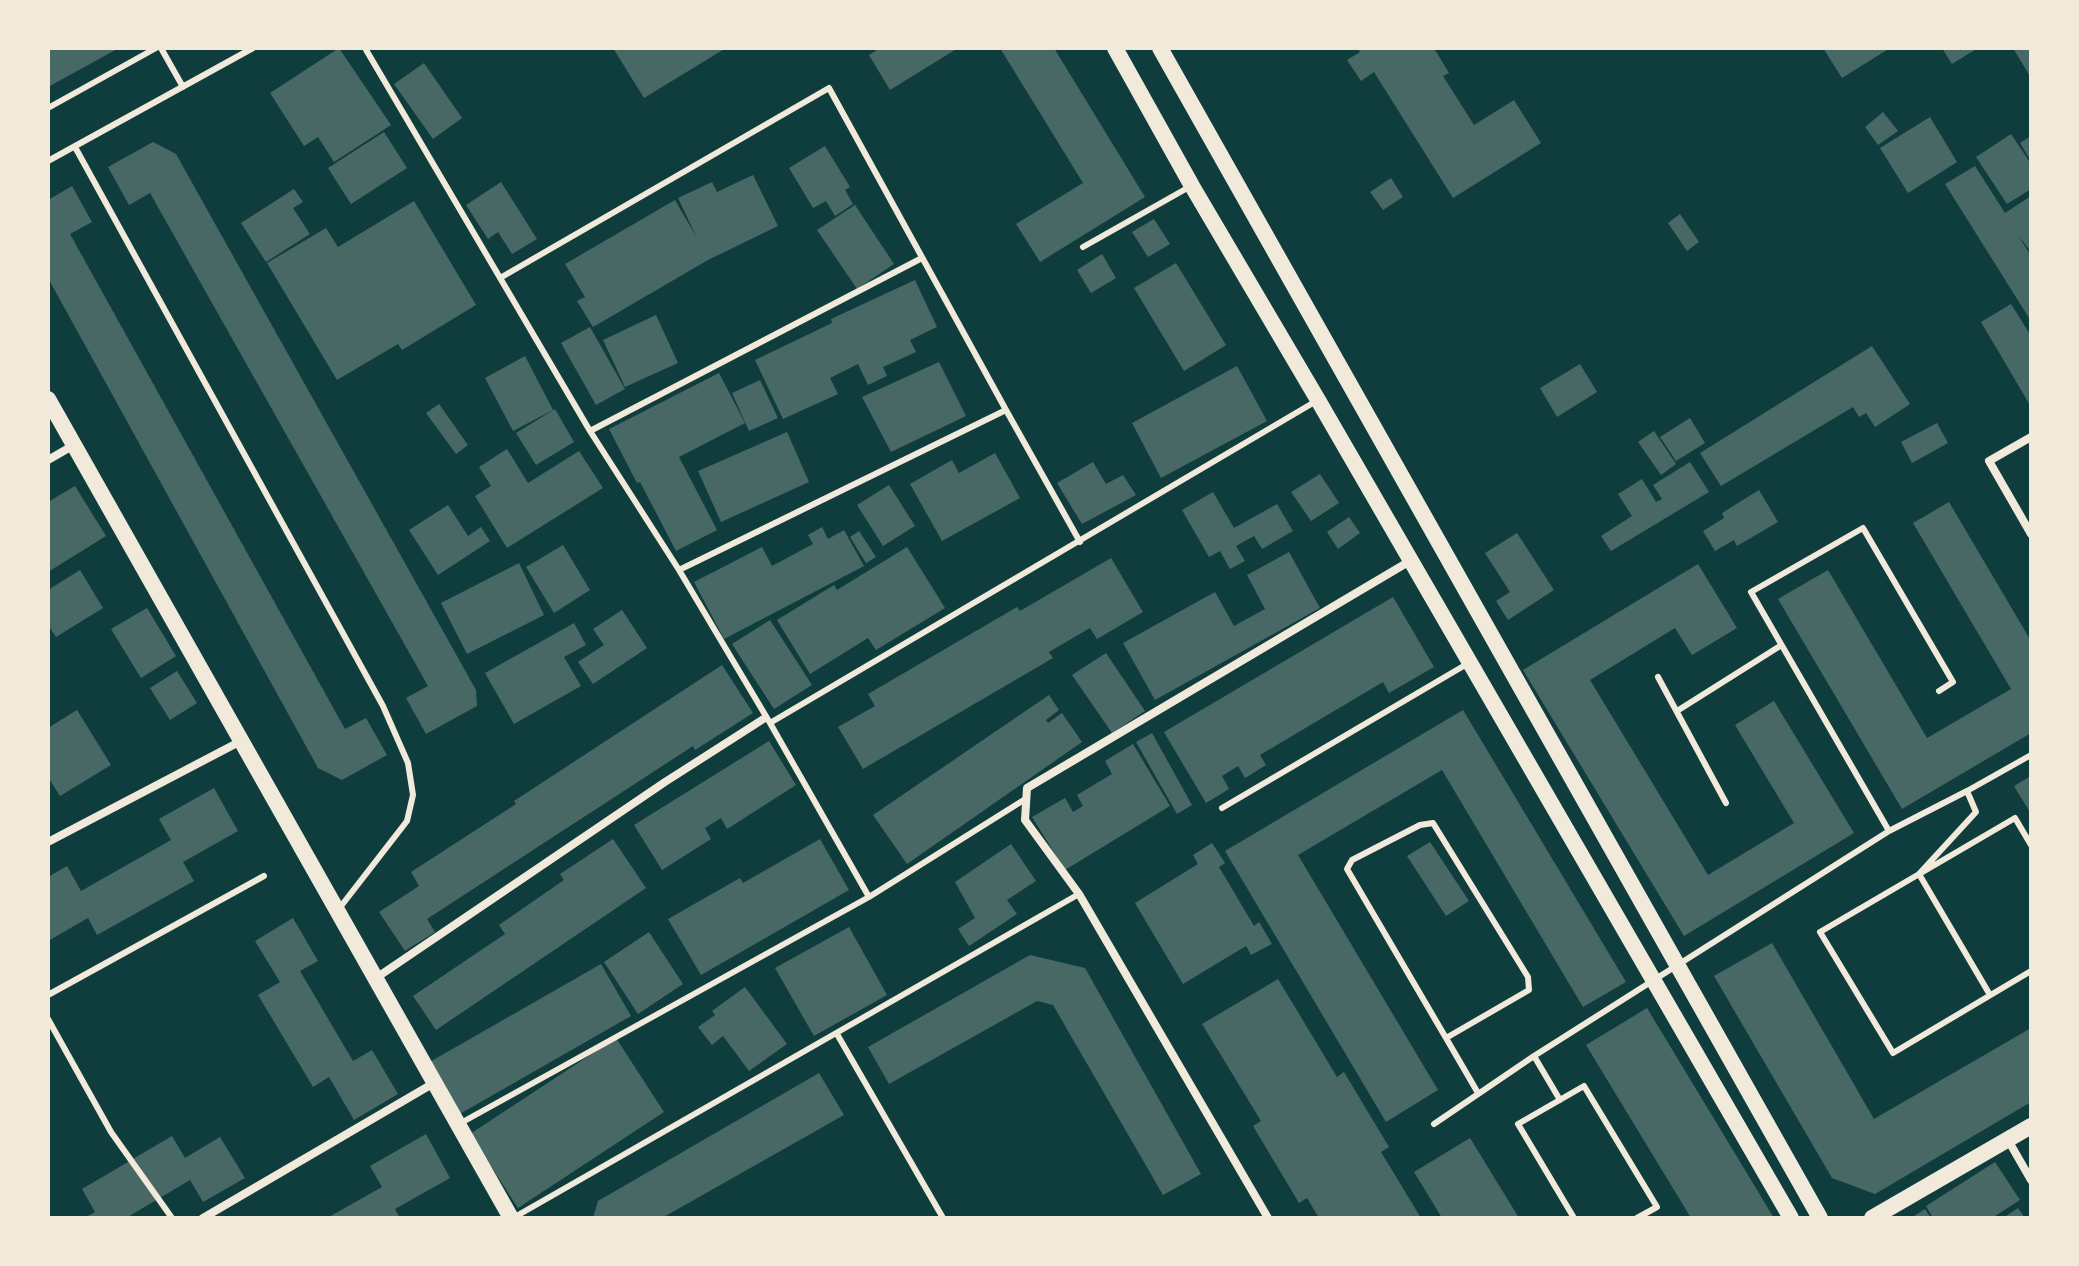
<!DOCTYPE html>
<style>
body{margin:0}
#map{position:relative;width:2079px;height:1266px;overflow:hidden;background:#0f3d3e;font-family:Jost,sans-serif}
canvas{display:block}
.frame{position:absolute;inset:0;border:50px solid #f1e9da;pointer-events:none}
</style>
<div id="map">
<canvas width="2079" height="1266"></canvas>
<div class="frame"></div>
</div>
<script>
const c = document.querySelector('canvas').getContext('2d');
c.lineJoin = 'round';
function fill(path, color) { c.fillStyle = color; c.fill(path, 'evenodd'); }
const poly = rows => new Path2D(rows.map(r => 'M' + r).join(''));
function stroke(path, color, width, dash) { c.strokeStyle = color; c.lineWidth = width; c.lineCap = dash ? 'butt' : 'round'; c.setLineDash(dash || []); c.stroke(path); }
const building = poly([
 [48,48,119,48,48,87],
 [339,48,391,125,334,162,318,137,304,146,270,93],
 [613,48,726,48,644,98],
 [880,48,958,48,890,90,869,55],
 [1000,48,1054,48,1145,197,1040,262,1016,224,1083,183],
 [1357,48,1434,48,1449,73,1443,76,1474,125,1514,100,1541,143,1453,198,1374,72,1361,81,1347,60,1360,52],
 [1823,48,1890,48,1842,78],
 [1942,48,1978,48,1952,64],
 [2013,48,2031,48,2031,78],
 [424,63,462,118,433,139,394,84],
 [1883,112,1898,131,1878,145,1865,127],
 [1930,117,1957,162,1908,193,1880,148],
 [384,132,407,168,351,204,328,168],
 [2011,134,2031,164,2031,189,2007,204,1976,157],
 [2031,136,2031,161,2020,143],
 [153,142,176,154,476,690,477,706,426,734,406,698,428,686,150,193,129,205,108,167],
 [825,146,850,187,845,190,853,204,835,216,826,201,813,208,789,168],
 [1975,166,2005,213,2031,196,2031,252,2018,235,2031,256,2029,318,1945,184],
 [753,175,778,226,708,260,593,327,577,301,585,297,565,264,675,200,697,238,678,198,712,182,717,192],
 [1391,178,1403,197,1383,210,1370,192],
 [501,182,537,239,512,254,498,232,488,239,466,205],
 [72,186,92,222,70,234,345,729,366,718,387,755,342,780,318,768,48,278,48,200],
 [294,189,303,202,293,208,310,234,266,262,241,223],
 [414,201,476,305,402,350,398,344,337,380,267,263,326,228,338,247],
 [855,205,894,264,857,289,817,230],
 [1680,214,1699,242,1687,251,1668,223],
 [1154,219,1170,244,1148,257,1132,232],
 [1102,254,1116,278,1091,293,1077,270],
 [1176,263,1226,345,1184,371,1134,288],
 [915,280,937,327,910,340,916,352,883,367,887,376,868,385,858,364,830,378,838,394,783,419,755,360,832,323,831,319],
 [2011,304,2031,336,2031,407,1981,322],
 [656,315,678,363,625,387,603,340],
 [590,327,625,389,596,405,561,343],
 [1872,346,1910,404,1875,427,1866,413,1859,417,1853,407,1721,486,1700,453],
 [525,356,553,410,513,431,485,378],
 [939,362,966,416,891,452,862,397],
 [1580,364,1597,392,1557,417,1540,388],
 [1237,366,1267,421,1161,478,1132,423],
 [719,373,745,423,679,457,717,530,676,551,640,482,637,483,609,429],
 [760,380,778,418,749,431,732,393],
 [439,404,468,445,456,454,426,413],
 [555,409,574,442,536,465,516,433],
 [1690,418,1705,443,1676,461,1660,437],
 [1937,423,1948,443,1912,463,1901,442],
 [1654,431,1676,464,1661,475,1638,442],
 [787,432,809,482,721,522,698,471],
 [507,449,528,483,579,451,603,488,507,548,475,496,491,486,479,467],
 [995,453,1020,498,942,541,910,484,952,460,959,473],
 [1093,462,1106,484,1123,475,1136,495,1082,524,1057,483],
 [1690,462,1709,492,1611,551,1601,536,1632,516,1618,494,1642,479,1656,502,1662,499,1653,485],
 [1320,474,1339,503,1311,521,1291,492],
 [889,485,915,526,883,546,857,505],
 [75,486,106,536,48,572,48,502],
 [1759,490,1778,522,1737,546,1734,540,1715,551,1703,531,1724,518,1722,513],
 [1213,492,1234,528,1277,504,1293,531,1262,549,1254,536,1236,546,1245,561,1230,569,1220,551,1209,557,1182,510],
 [1949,502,2031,641,2031,733,1902,809,1778,599,1828,570,1927,738,2011,689,1913,523],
 [448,505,468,536,481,527,490,541,438,575,409,530],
 [1349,517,1360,533,1338,549,1327,532],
 [822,527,828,539,844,530,864,566,724,639,694,582,762,547,772,566,813,544,808,535],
 [859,531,876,557,866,563,850,537],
 [1517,533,1554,590,1508,620,1496,601,1510,592,1485,553],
 [563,545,590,590,554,613,526,567],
 [907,547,945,608,876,650,868,638,810,674,777,620,834,585,837,590],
 [1289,552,1320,608,1155,700,1123,643,1215,592,1234,626,1265,609,1247,575],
 [1111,558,1143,612,1097,639,1090,628,1049,652,1053,658,863,769,838,727,875,706,868,694,1017,607,1020,611],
 [519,563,544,615,467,654,441,603],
 [1698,564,1737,628,1692,655,1675,628,1590,680,1708,875,1794,823,1735,725,1774,701,1854,833,1684,936,1523,670],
 [80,570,103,608,56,637,48,625,48,590],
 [1393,597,1434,667,1389,693,1383,682,1260,755,1266,765,1245,778,1238,766,1222,776,1229,789,1206,803,1164,732],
 [147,608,176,656,141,678,111,629],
 [622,610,647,648,593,684,578,662,604,645,593,629],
 [770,620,812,685,774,709,732,644],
 [574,623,586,645,564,657,581,686,514,724,485,673],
 [1106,653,1145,711,1112,733,1072,675],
 [722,665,753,713,695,750,693,746,427,919,435,932,405,951,379,912,419,886,411,872,516,804,514,801],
 [177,671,197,703,170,720,150,688],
 [1049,695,1059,710,1046,720,1048,723,1062,713,1082,742,907,864,873,815],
 [77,710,111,765,60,796,48,777,48,728],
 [1463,710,1626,982,1583,1007,1442,770,1298,855,1438,1090,1386,1122,1225,851],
 [1152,733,1192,805,1177,814,1136,742],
 [769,741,796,785,727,829,721,818,705,828,711,839,662,870,634,825],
 [1133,744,1170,806,1065,870,1032,817,1065,798,1073,812,1083,806,1077,795,1112,774,1105,761],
 [2031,776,2031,814,2014,786],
 [214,788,238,831,183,862,194,881,97,935,88,918,48,941,48,877,67,866,81,891,171,840,159,819],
 [613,839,646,888,436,1030,413,996,505,934,499,925,564,880,560,874],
 [820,839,849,890,701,975,668,919,740,878,743,883],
 [1430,842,1469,901,1446,916,1407,856],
 [1212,843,1225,863,1219,867,1254,926,1259,922,1272,944,1251,955,1246,946,1183,984,1135,903,1198,864,1193,855],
 [1011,844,1036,881,1007,900,1017,914,969,946,958,929,975,918,955,882],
 [293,918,318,961,300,971,353,1061,372,1050,398,1094,354,1120,329,1077,313,1087,258,995,280,982,255,941],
 [849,927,887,995,814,1036,775,968],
 [649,932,683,984,638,1014,604,962],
 [1772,943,1874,1119,2031,1028,2031,1102,1875,1194,1832,1178,1714,976],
 [1030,955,1085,968,1201,1174,1163,1195,1053,1005,1037,1001,889,1084,868,1047],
 [601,964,631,1016,458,1115,428,1063],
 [1278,979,1337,1077,1344,1072,1389,1147,1381,1152,1421,1218,1319,1218,1307,1198,1299,1203,1253,1126,1261,1121,1202,1024],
 [745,987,787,1044,749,1071,723,1036,712,1045,698,1027,715,1015,712,1011],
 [1647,1008,1774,1218,1691,1218,1586,1045],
 [616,1038,664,1112,518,1208,470,1134],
 [819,1073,844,1115,662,1218,593,1218,598,1201],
 [426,1134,450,1178,395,1209,400,1218,327,1218,382,1187,370,1166],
 [172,1136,185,1158,220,1137,245,1178,203,1202,190,1180,126,1218,84,1218,95,1212,82,1189],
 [1470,1138,1519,1218,1442,1218,1414,1172],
 [1995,1162,2020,1200,1992,1218,1933,1218,1926,1206],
 [2018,1208,2025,1218,2003,1218],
 [1925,1209,1931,1218,1911,1218]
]);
const service = poly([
 [161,48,183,87],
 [365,48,590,431,679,570,770,723,869,897,1027,798],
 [48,108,156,48],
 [75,147,383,706,408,763,413,795,407,821,338,910],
 [48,161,253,48],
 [1083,247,1191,186],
 [500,278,829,88,1006,410,679,570],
 [1006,410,1080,542],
 [590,431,922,258],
 [1658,677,1726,803],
 [1939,691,1953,682,1863,528,1751,592,1889,831,1967,791],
 [1677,711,1780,646],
 [770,723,1318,400],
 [1222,808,1467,664],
 [2031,845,2015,818,1820,932,1893,1053,2031,971],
 [48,995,264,876],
 [1990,995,1919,874,1976,812,1967,791,2031,755],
 [48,1019,111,1132,172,1218],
 [837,1034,943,1218],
 [1446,1038,1529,990,1528,977,1433,823,1420,825,1352,860,1347,869,1446,1038,1478,1093],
 [1534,1056,1560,1100],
 [459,1124,869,897],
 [1434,1124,1534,1056,1889,831],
 [513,1218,1079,894],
 [1574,1218,1518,1124,1584,1086,1657,1207,1637,1218]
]);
const minor = poly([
 [2031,437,1989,461,2031,534],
 [48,460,74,445],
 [48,842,241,741],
 [376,978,665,782,765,718],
 [2008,1140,2031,1180],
 [203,1218,434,1083],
 [1268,1218,1079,894,1025,820,1027,788,1410,561]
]);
const secondary = poly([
 [1115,48,1192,186,1318,400,1791,1218],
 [1160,48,1820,1218],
 [48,399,511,1218],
 [1872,1218,2031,1126]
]);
fill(building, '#486865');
stroke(service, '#f1e9da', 6);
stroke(minor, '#f1e9da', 8);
stroke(secondary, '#f1e9da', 16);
</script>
